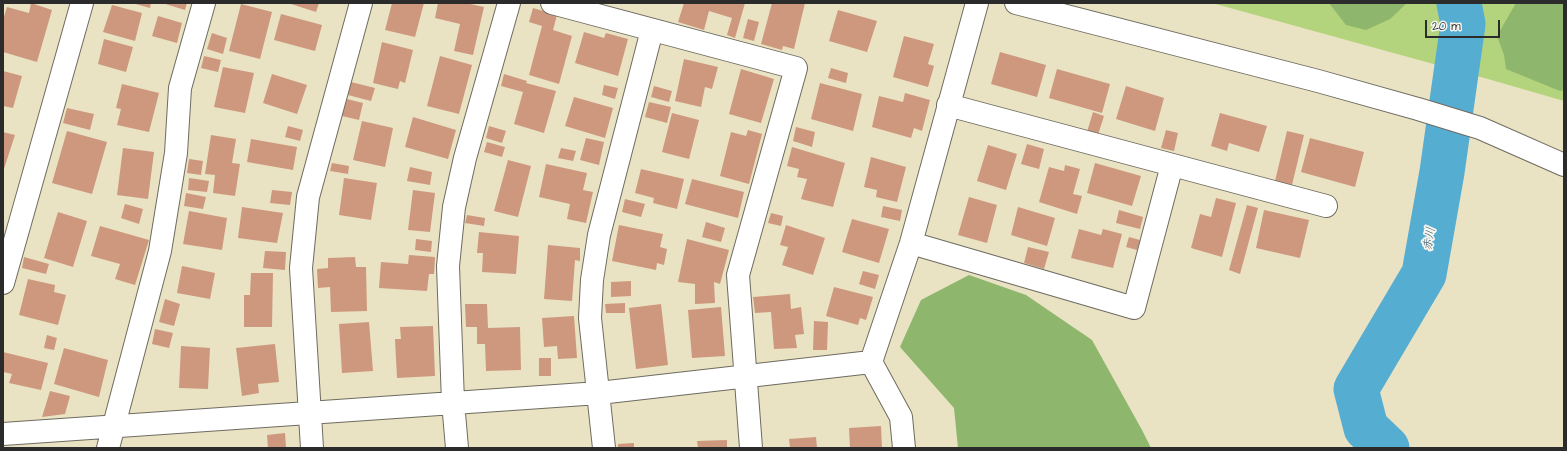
<!DOCTYPE html>
<meta charset="utf-8">
<style>
body{margin:0}
#map{position:relative;width:1567px;height:451px;overflow:hidden;background:#e9e3c3;font-family:"Architects Daughter",sans-serif}
canvas{display:block}
.frame{position:absolute;inset:0;border:4px solid #2b2b2b;pointer-events:none}
.scale{position:absolute;left:1425px;top:20px;width:75px;height:18px;box-sizing:border-box;border:2px solid #2b2b2b;border-top:0;padding-left:5px;font-size:12px;line-height:14px;white-space:nowrap;color:#2b2b2b;-webkit-text-stroke:3px #f6f6f2;paint-order:stroke}
</style>
<div id="map">
<canvas width="1567" height="451"></canvas>
<div class="frame"></div>
<div class="scale">20 m</div>
</div>
<script>
const c = document.querySelector('canvas').getContext('2d');
c.lineJoin = 'round';
function fill(path, color) { c.fillStyle = color; c.fill(path, 'evenodd'); }
const poly = rows => new Path2D(rows.map(r => 'M' + r).join(''));
function stroke(path, color, width, dash) { c.strokeStyle = color; c.lineWidth = width; c.lineCap = dash ? 'butt' : 'round'; c.setLineDash(dash || []); c.stroke(path); }
function drawText(font, color, halo, rows, align = 'center') {
  c.font = font + ' "Architects Daughter","Klee One",sans-serif'; c.lineWidth = 3.5; c.setLineDash([]); c.textBaseline = 'middle'; c.strokeStyle = halo; c.fillStyle = color; for (const [text, x, y, turn = 0] of rows) {
    c.save(); c.translate(x, y); c.rotate((+turn || 0) * Math.PI / 180); c.textAlign = isNaN(turn) ? turn : align; if (halo) c.strokeText(text, 0, 0); c.fillText(text, 0, 0); c.restore();
  }
}
const green = poly([
 [1212,3,1564,3,1564,101,1488,79]
]);
const forest = poly([
 [1329,3,1407,3,1390,19,1366,30,1346,25],
 [1516,3,1564,3,1564,90,1560,91,1506,69,1504,55,1497,36],
 [969,275,1026,295,1092,340,1142,430,1151,448,958,448,954,408,900,347,921,300]
]);
const river = poly([
 [1387,448,1366,428,1356,389,1424,274,1442,172,1463,24,1459,3]
]);
const building = poly([
 [31,3,52,10,37,62,3,52,3,20,7,7,29,13],
 [132,3,151,3,150,8],
 [162,3,187,3,185,10],
 [288,3,319,3,316,12],
 [392,3,424,3,415,37,385,30],
 [438,3,466,3,484,7,473,55,454,51,460,24,435,18],
 [684,3,745,3,735,38,727,35,732,18,709,11,704,30,678,22],
 [772,3,805,3,794,49,783,46,782,50,761,44],
 [241,4,272,12,260,59,229,51],
 [112,5,142,13,135,41,103,32],
 [533,8,557,15,553,30,572,36,559,84,529,75,542,26,529,22],
 [838,10,877,21,867,52,829,41],
 [281,14,322,25,315,51,274,40],
 [158,16,182,23,177,43,152,36],
 [748,19,759,22,754,41,743,38],
 [584,32,604,38,606,33,628,39,618,76,575,63],
 [212,33,227,38,223,54,207,49],
 [904,36,934,44,928,64,934,66,928,87,893,77],
 [104,39,133,47,126,72,98,64],
 [382,42,413,50,405,83,400,81,398,89,373,83],
 [1000,52,1046,65,1037,97,991,84],
 [204,56,221,60,218,72,201,68],
 [440,56,472,65,459,114,427,106],
 [684,59,718,67,712,89,705,87,701,107,675,101],
 [223,67,254,73,245,113,214,107],
 [831,68,848,73,846,83,828,78],
 [741,69,774,79,761,123,729,114],
 [1057,69,1110,84,1102,113,1049,98],
 [3,71,22,76,13,108,3,106],
 [272,74,307,85,297,114,263,103],
 [504,74,527,81,526,83,556,91,544,133,514,124,523,92,501,86],
 [351,82,375,88,371,101,348,95],
 [820,83,862,94,853,131,811,119],
 [122,84,159,93,149,132,117,125,121,109,116,108],
 [604,85,618,88,615,99,602,95],
 [654,86,672,91,669,102,651,97],
 [1126,86,1164,98,1155,131,1116,119],
 [905,93,930,100,922,131,914,128,911,138,872,127,879,96,903,102],
 [574,97,613,108,605,138,565,126],
 [347,99,363,103,359,120,342,116],
 [649,102,671,107,667,123,645,117],
 [67,108,94,114,90,130,63,123],
 [1093,112,1104,116,1098,135,1087,132],
 [672,113,699,120,689,159,662,152],
 [1220,113,1267,126,1259,152,1229,143,1227,151,1211,146],
 [413,117,456,130,448,159,405,147],
 [362,121,393,128,385,167,353,160],
 [288,126,303,130,300,141,285,137],
 [489,126,506,131,502,143,486,138],
 [796,127,815,132,812,147,793,141],
 [748,130,762,134,749,184,720,176,731,132,746,136],
 [1166,130,1178,133,1174,151,1161,148],
 [67,131,107,142,92,194,52,183],
 [1287,131,1304,135,1292,185,1275,181],
 [3,132,15,135,3,172],
 [211,135,236,139,232,163,240,164,235,196,213,193,215,175,205,174],
 [586,138,604,142,599,165,580,160],
 [1310,138,1364,152,1355,187,1301,172],
 [251,139,297,147,293,170,247,162],
 [487,142,505,147,502,157,484,152],
 [1027,144,1044,149,1039,169,1021,164],
 [988,145,1017,154,1006,190,977,181],
 [792,147,845,163,833,207,801,199,807,179,797,177,799,169,787,166],
 [123,148,154,152,148,199,117,195],
 [561,148,576,151,573,161,558,158],
 [871,157,906,167,897,202,876,197,877,190,864,187],
 [189,159,203,161,201,175,187,173],
 [508,160,531,166,518,217,494,211],
 [332,163,349,166,348,174,330,171],
 [1095,163,1141,176,1132,206,1087,193],
 [546,164,587,173,583,190,593,192,586,223,567,219,570,204,539,197],
 [1065,165,1080,169,1073,194,1082,196,1077,214,1039,202,1049,167,1064,171],
 [410,167,432,172,430,185,407,181],
 [641,169,684,179,677,209,653,203,654,198,635,193],
 [189,178,209,181,207,192,188,190],
 [344,178,377,183,371,220,339,215],
 [692,179,744,192,738,218,685,204],
 [272,190,292,192,290,205,270,203],
 [413,190,435,193,430,232,408,230],
 [186,193,206,197,203,209,184,206],
 [969,197,997,205,987,243,958,235],
 [1216,198,1236,203,1222,257,1191,248,1200,214,1211,217],
 [625,199,645,204,641,217,622,212],
 [125,204,143,209,139,224,121,218],
 [1247,205,1258,208,1240,274,1229,270],
 [883,206,902,210,900,221,881,217],
 [242,207,283,213,277,243,238,238],
 [1018,207,1055,218,1047,246,1011,235],
 [1119,210,1143,217,1140,229,1116,223],
 [1264,210,1309,220,1300,258,1256,248],
 [189,211,227,218,222,250,183,244],
 [58,212,87,221,73,267,44,258],
 [771,213,783,216,781,226,768,223],
 [467,215,485,218,484,226,465,223],
 [852,219,889,229,879,263,842,252],
 [706,222,725,228,721,242,702,237],
 [619,225,663,234,660,247,667,249,664,265,657,263,656,270,612,261],
 [786,225,825,238,813,275,782,265,788,247,780,245],
 [100,226,149,240,135,285,115,279,120,264,91,256],
 [1079,229,1101,235,1103,229,1122,234,1113,268,1071,258],
 [479,232,519,236,516,274,482,272,483,253,477,253],
 [1129,237,1140,240,1137,250,1126,247],
 [416,239,432,241,431,252,415,250],
 [687,239,729,250,720,284,714,282,715,303,695,304,695,284,678,282],
 [548,245,580,248,580,261,575,260,572,301,544,299],
 [1028,247,1049,252,1044,269,1024,263],
 [265,251,286,252,285,270,263,268],
 [409,255,435,257,434,274,429,274,427,291,379,288,381,262,408,264],
 [24,257,49,264,46,274,22,268],
 [355,257,356,267,366,267,367,311,331,312,330,287,318,288,317,269,328,268,328,258],
 [182,266,215,273,210,299,177,293],
 [863,271,879,275,875,289,859,284],
 [251,273,273,273,272,327,244,327,244,295,250,295],
 [28,279,55,285,54,292,66,295,58,325,19,315],
 [631,281,631,296,611,297,611,282],
 [834,287,873,297,866,320,860,318,858,325,826,316],
 [790,294,791,309,801,307,804,334,795,335,797,348,774,349,771,312,755,313,753,297],
 [165,299,180,304,174,326,159,322],
 [625,303,625,313,606,313,605,304],
 [465,304,487,304,488,328,520,327,521,370,486,371,485,344,477,344,477,327,466,327],
 [661,304,668,365,636,369,629,308],
 [721,307,725,356,692,358,688,310],
 [574,316,577,358,558,359,557,346,544,347,542,318],
 [814,321,828,322,827,350,813,350],
 [369,322,373,371,342,373,339,324],
 [433,326,435,376,397,378,395,339,401,339,400,327],
 [155,329,173,333,169,348,152,344],
 [47,335,57,338,54,350,44,348],
 [275,344,279,382,258,384,259,393,242,396,236,348],
 [181,346,210,348,208,389,179,388],
 [64,348,108,360,99,397,54,384],
 [3,352,48,363,41,390,9,383,12,374,3,372],
 [539,358,551,358,551,376,539,376],
 [50,391,70,396,65,414,42,417],
 [881,426,882,448,850,448,849,428],
 [285,433,286,448,268,448,267,435],
 [816,437,817,448,790,448,789,439],
 [727,440,727,448,698,448,697,441],
 [634,443,634,448,618,448,618,444]
]);
const minor = poly([
 [552,3,796,68,738,275,751,448],
 [948,105,1326,206],
 [911,243,1134,308,1172,165],
 [3,434,599,393,871,362],
 [108,448,160,251,176,153,180,88,204,3],
 [312,448,301,268,308,197,361,3],
 [457,448,453,402,448,266,454,207,465,158,509,3],
 [604,448,590,318,592,280,599,235,652,30],
 [904,448,901,417,871,362,911,243,977,3]
]);
const tertiary = poly([
 [1016,3,1318,81,1418,109,1480,128,1564,165],
 [3,283,82,3]
]);
const waterNames = [
 ["赤川",1430,239,-80]
];
fill(green, '#b3d47c');
fill(forest, '#8eb66c');
stroke(river, '#56add2', 45);
fill(building, '#ce987e');
stroke(minor, '#6e6b60', 24);
stroke(tertiary, '#6e6b60', 24);
stroke(minor, '#fff', 22);
stroke(tertiary, '#fff', 22);
drawText('italic 12px', '#3a5865', '#f6f6f2', waterNames);
</script>
